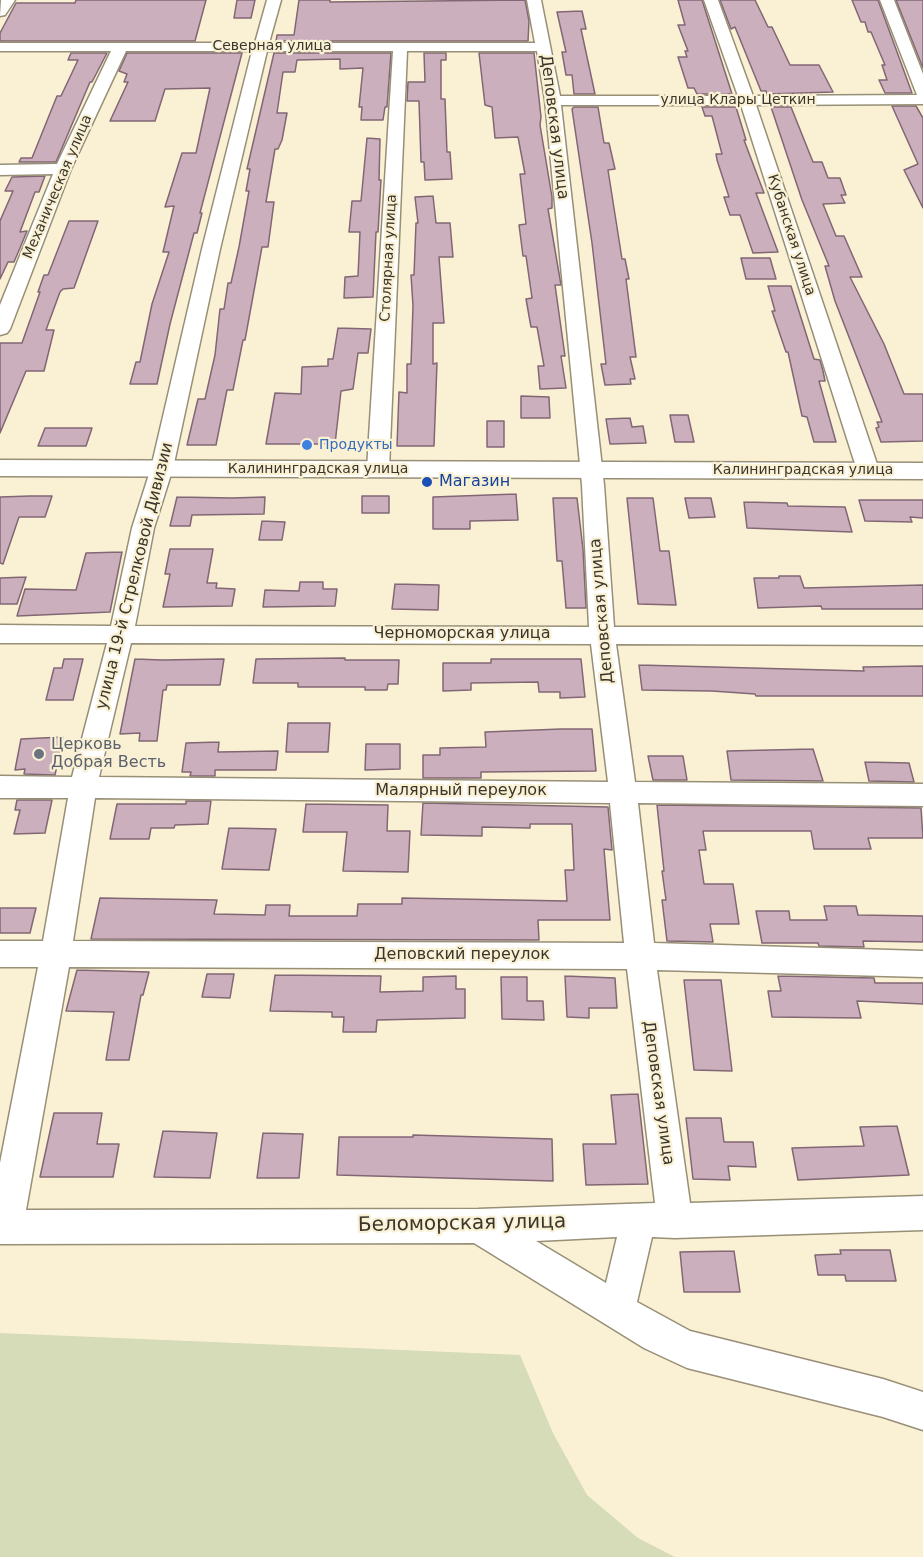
<!DOCTYPE html>
<meta charset="utf-8">
<style>
body{margin:0}
canvas{display:block;background:#faf1d5}
</style>
<canvas width="923" height="1557"></canvas>
<script>
const c = document.querySelector('canvas').getContext('2d');
c.lineJoin = 'round';
function fill(path, color) { c.fillStyle = color; c.fill(path, 'evenodd'); }
const poly = rows => new Path2D(rows.map(r => 'M' + r).join(''));
function stroke(path, color, width, dash) { c.strokeStyle = color; c.lineWidth = width; c.lineCap = dash ? 'butt' : 'round'; c.setLineDash(dash || []); c.stroke(path); }
function drawText(font, color, halo, rows, align = 'center') {
  c.font = font + ' "DejaVu Sans",sans-serif'; c.lineWidth = 4.5; c.setLineDash([]); c.textBaseline = 'middle'; c.strokeStyle = halo; c.fillStyle = color; for (const [text, x, y, turn = 0] of rows) {
    c.save(); c.translate(x, y); c.rotate((+turn || 0) * Math.PI / 180); c.textAlign = isNaN(turn) ? turn : align; if (halo) c.strokeText(text, 0, 0); c.fillText(text, 0, 0); c.restore();
  }
}
const green = poly([
 [0,1333,520,1355,553,1433,587,1495,638,1538,675,1557,0,1557]
]);
const building = poly([
 [76,0,206,0,195,41,0,41,0,33,16,3,75,3,76,0],
 [237,0,255,0,251,18,234,18,237,0],
 [299,0,330,0,330,2,525,0,529,21,528,41,276,41,277,35,294,35,299,0],
 [678,0,702,0,732,94,697,94,694,88,688,88,678,57,687,57,685,51,688,51,678,25,685,25,678,0],
 [720,0,755,0,768,27,772,27,790,65,819,65,833,92,767,94,766,91,761,91,735,27,731,29,720,0],
 [852,0,878,0,912,93,885,93,879,80,887,80,882,65,885,65,871,32,868,32,865,22,861,22,852,0],
 [896,0,923,0,923,68,896,0],
 [582,11,586,29,581,29,595,94,574,94,572,75,566,75,562,52,566,52,557,12,582,11],
 [71,53,107,53,92,82,90,82,56,162,19,162,21,158,32,158,57,96,61,96,78,60,68,60,71,53],
 [127,53,242,53,200,213,202,213,197,233,194,233,170,324,157,384,130,384,136,362,140,362,152,304,169,252,163,252,174,206,165,207,182,153,196,153,210,88,165,89,155,121,110,121,128,82,124,82,127,74,119,71,127,53],
 [274,53,391,53,387,107,385,107,383,120,361,120,362,107,359,107,363,68,340,69,340,59,297,60,295,72,283,72,277,113,287,113,282,140,278,149,275,149,266,202,274,202,268,247,262,247,245,340,243,340,233,390,227,390,216,445,187,445,198,399,205,399,215,355,220,309,224,309,228,283,231,283,239,247,249,191,246,191,250,169,247,169,274,53],
 [424,53,446,53,446,60,441,60,441,99,445,99,447,152,450,152,452,179,425,180,424,162,421,162,419,101,407,101,408,82,425,82,424,53],
 [479,53,534,53,541,117,540,125,552,197,552,208,548,209,561,285,555,285,565,356,561,356,566,388,540,389,538,366,544,366,537,327,531,327,526,299,532,298,526,256,523,256,519,225,526,224,520,174,525,174,518,137,495,138,492,107,485,105,479,53],
 [892,106,916,106,923,118,923,208,904,170,918,164,892,106],
 [574,107,598,107,604,143,609,143,615,169,608,170,622,259,625,259,629,279,626,279,636,357,630,357,635,379,630,379,631,384,605,385,601,364,606,364,592,243,572,109,574,107],
 [702,107,736,107,746,140,744,140,764,193,756,193,778,252,753,253,740,215,730,215,724,197,729,197,717,160,716,154,722,154,712,116,705,116,702,107],
 [771,107,791,107,813,162,822,162,828,178,840,178,846,195,841,195,845,203,823,204,836,236,844,236,862,277,850,277,884,344,904,394,923,394,923,441,881,442,876,428,879,427,877,422,882,422,835,301,825,266,829,266,802,200,771,107],
 [367,138,380,139,379,180,381,180,378,232,376,232,373,297,344,298,345,277,358,276,360,232,349,232,352,201,361,201,367,138],
 [45,176,39,192,35,192,20,232,27,231,20,248,14,262,8,262,0,279,0,221,13,191,5,191,12,177,45,176],
 [433,196,436,223,450,223,453,257,439,257,444,323,433,323,433,364,437,363,434,446,397,446,399,392,407,393,407,364,411,364,413,306,411,275,414,275,416,223,418,223,415,197,433,196],
 [69,221,98,221,74,288,63,289,60,292,46,330,54,330,44,371,26,371,0,433,0,343,22,343,40,292,38,292,44,275,48,275,69,221],
 [741,258,770,258,776,279,746,279,741,258],
 [768,286,791,286,814,359,820,360,823,371,825,381,819,381,836,442,814,442,807,417,802,416,788,352,786,352,772,311,775,311,768,286],
 [338,328,371,329,368,353,358,353,353,389,341,391,335,444,266,444,275,393,301,394,302,367,328,366,328,359,333,359,338,328],
 [521,396,549,397,550,418,521,418,521,396],
 [670,415,688,415,694,442,675,442,670,415],
 [630,418,632,427,643,426,646,443,610,444,606,419,630,418],
 [487,421,504,421,504,447,487,447,487,421],
 [45,428,92,428,86,446,38,446,45,428],
 [516,494,518,520,470,521,470,529,433,529,433,497,516,494],
 [30,496,52,496,45,517,19,517,3,564,0,563,0,497,30,496],
 [362,496,389,496,389,513,362,513,362,496],
 [177,497,232,498,265,497,264,514,192,515,190,526,170,526,177,497],
 [553,498,577,498,583,549,586,608,566,608,562,561,557,561,553,498],
 [627,498,653,498,660,551,669,551,676,605,638,604,627,498],
 [685,498,711,498,715,517,689,518,685,498],
 [859,500,923,500,923,518,910,517,912,522,865,521,859,500],
 [744,502,787,503,788,506,845,507,852,532,747,528,744,502],
 [262,521,285,522,282,540,259,540,262,521],
 [170,549,213,549,207,583,217,583,216,588,235,589,232,606,163,607,170,574,165,574,170,549],
 [122,552,110,612,17,616,25,589,76,590,86,553,122,552],
 [779,576,800,576,804,588,923,585,923,609,822,609,821,606,758,608,754,578,779,578,779,576],
 [26,577,17,604,0,604,0,578,26,577],
 [300,582,323,582,323,589,337,589,335,606,263,607,265,590,299,591,300,582],
 [395,584,439,585,438,610,392,609,395,584],
 [345,658,345,660,399,660,398,684,388,684,387,690,365,690,365,687,298,687,298,683,253,683,256,659,345,658],
 [64,659,83,659,73,700,46,700,54,668,62,668,64,659],
 [135,659,162,660,224,659,220,685,167,685,166,690,163,690,157,741,139,741,140,733,120,734,135,659],
 [491,659,581,659,585,697,560,698,560,692,539,692,538,682,471,683,471,690,443,691,443,663,491,663,491,659],
 [639,665,864,671,863,667,923,666,923,696,756,696,755,694,712,691,642,690,639,665],
 [288,723,330,723,328,752,286,752,288,723],
 [561,729,592,729,596,771,481,772,481,778,423,778,423,755,440,755,440,748,486,747,485,732,561,729],
 [63,737,55,775,24,774,25,769,15,770,21,739,63,737],
 [219,742,218,752,278,751,276,770,215,770,215,776,190,776,191,772,182,772,186,743,219,742],
 [366,744,400,744,400,769,365,770,366,744],
 [813,749,823,781,731,780,727,751,813,749],
 [648,756,683,756,687,780,653,780,648,756],
 [865,762,909,763,914,782,869,781,865,762],
 [17,800,52,800,45,833,14,834,20,810,15,810,17,800],
 [186,801,211,801,208,824,175,825,174,828,151,828,149,839,110,839,117,804,186,804,186,801],
 [423,803,608,807,612,850,604,849,610,920,538,920,539,940,91,939,100,898,217,900,214,914,265,915,266,905,290,905,289,916,357,916,358,904,402,904,402,898,567,901,565,870,574,870,572,824,530,824,530,828,482,827,482,836,421,835,423,803],
 [306,804,388,805,387,831,410,831,408,872,343,871,347,832,303,832,306,804],
 [657,805,921,808,923,838,868,838,871,849,814,849,811,831,703,831,706,850,699,850,704,884,733,884,739,924,710,924,713,942,667,941,662,900,666,900,662,871,664,871,657,805],
 [229,828,276,829,269,870,222,869,229,828],
 [824,906,856,906,858,915,923,916,923,942,863,941,864,947,819,946,818,943,762,943,756,911,789,911,790,920,827,920,824,906],
 [0,908,36,908,30,933,0,933,0,908],
 [77,970,149,972,143,995,141,995,129,1060,106,1060,114,1012,66,1011,77,970],
 [207,974,234,974,230,998,202,997,207,974],
 [275,975,381,976,380,992,423,991,423,977,456,976,456,989,465,989,465,1018,377,1020,376,1032,343,1032,344,1017,332,1017,332,1012,270,1011,275,975],
 [565,976,615,978,617,1008,589,1008,589,1018,567,1017,565,976],
 [778,976,874,978,875,983,923,983,923,1004,857,1001,861,1018,772,1017,768,991,781,991,778,976],
 [501,977,527,977,527,1001,543,1001,544,1020,502,1019,501,977],
 [684,980,721,980,732,1071,694,1070,684,980],
 [638,1094,648,1184,586,1185,583,1144,616,1144,611,1095,638,1094],
 [54,1113,102,1113,97,1144,119,1144,113,1177,40,1177,54,1113],
 [686,1118,721,1118,724,1142,753,1142,756,1167,728,1166,730,1180,693,1179,686,1118],
 [897,1126,909,1175,798,1180,792,1148,864,1146,860,1127,897,1126],
 [163,1131,217,1133,210,1178,154,1177,163,1131],
 [263,1133,303,1134,299,1178,257,1178,263,1133],
 [413,1135,552,1139,553,1181,337,1175,339,1137,413,1137,413,1135],
 [840,1250,890,1250,896,1281,846,1281,845,1275,818,1275,815,1255,841,1254,840,1250],
 [734,1251,740,1292,684,1292,680,1252,734,1251]
]);
const minor = poly([
 [1,0,15,0,5,15,0,16,1,0],
 [267,0,281,0,269,43,535,43,527,0,541,0,560,96,738,96,704,0,718,0,753,96,917,95,880,0,894,0,923,74,923,104,756,105,879,470,876,475,868,477,860,475,857,470,741,105,561,105,604,485,614,627,923,627,923,645,616,644,635,782,923,784,923,806,638,803,654,943,923,951,923,977,657,970,690,1203,923,1196,923,1230,675,1238,652,1237,637,1302,690,1331,883,1379,923,1392,923,1430,883,1417,687,1368,674,1362,644,1348,474,1243,0,1244,0,1163,38,967,0,967,0,941,43,941,68,798,0,798,0,776,72,777,107,643,0,643,0,625,111,626,132,528,151,468,202,249,252,51,126,51,71,169,10,329,7,333,0,335,0,305,53,174,0,175,0,165,57,164,111,51,0,51,0,43,255,43,267,0],
 [267,51,393,51,367,469,370,474,378,476,386,474,389,469,407,51,537,51,545,100,582,485,589,627,135,626,154,528,173,468,220,249,267,51],
 [131,643,591,644,608,782,99,777,131,643],
 [95,798,610,803,624,943,73,941,95,798],
 [69,967,627,969,655,1203,478,1209,26,1210,69,967],
 [617,1237,606,1283,536,1241,617,1237]
]);
const major = poly([
 [0,460,923,463,923,479,0,476,0,460]
]);
const markers = [
 [307,445,6,"#3f7fe0"],
 [427,482,6,"#1a4fb4"],
 [39,754,6,"#6b7280"]
];
const farStreetnames = [
 ["Северная улица",272,46],
 ["улица Клары Цеткин",738,100],
 ["Механическая улица",58,187,-67],
 ["Кубанская улица",791,235,72],
 ["Столярная улица",389,258,-87],
 ["Калининградская улица",318,469],
 ["Калининградская улица",803,470]
];
const farShopnames = [
 ["Продукты",319,445]
];
const streetNames = [
 ["Деповская улица",554,127,83],
 ["улица 19-й Стрелковой Дивизии",135,576,-76],
 ["Деповская улица",602,611,-95],
 ["Черноморская улица",462,634],
 ["Малярный переулок",461,791],
 ["Деповский переулок",462,955],
 ["Деповская улица",658,1093,82]
];
const transitNames = [
 ["Магазин",439,482]
];
const worshipNames = [
 ["Церковь",51,745],
 ["Добрая Весть",51,763]
];
const nearStreetnames = [
 ["Беломорская улица",462,1224,-1]
];
fill(green, '#d6dbb8');
fill(building, '#ccafbd');
stroke(building, '#816774', 1.5);
stroke(minor, '#978f76', 3);
stroke(major, '#978f76', 3);
fill(minor, '#fff');
fill(major, '#fff');
for (const [x, y, r, color] of markers) { const dot = new Path2D(); dot.arc(x, y, r, 0, 2 * Math.PI); c.fillStyle = color; c.fill(dot); stroke(dot, '#faf1d5', 2); }
drawText('14px', '#3a362c', '#faf1d5', farStreetnames);
drawText('14px', '#366cbe', '#faf1d5', farShopnames, 'left');
drawText('16px', '#3a362c', '#faf1d5', streetNames);
drawText('16px', '#164399', '#faf1d5', transitNames, 'left');
drawText('16px', '#5b616d', '#faf1d5', worshipNames, 'left');
drawText('20px', '#3a362c', '#faf1d5', nearStreetnames);
</script>
